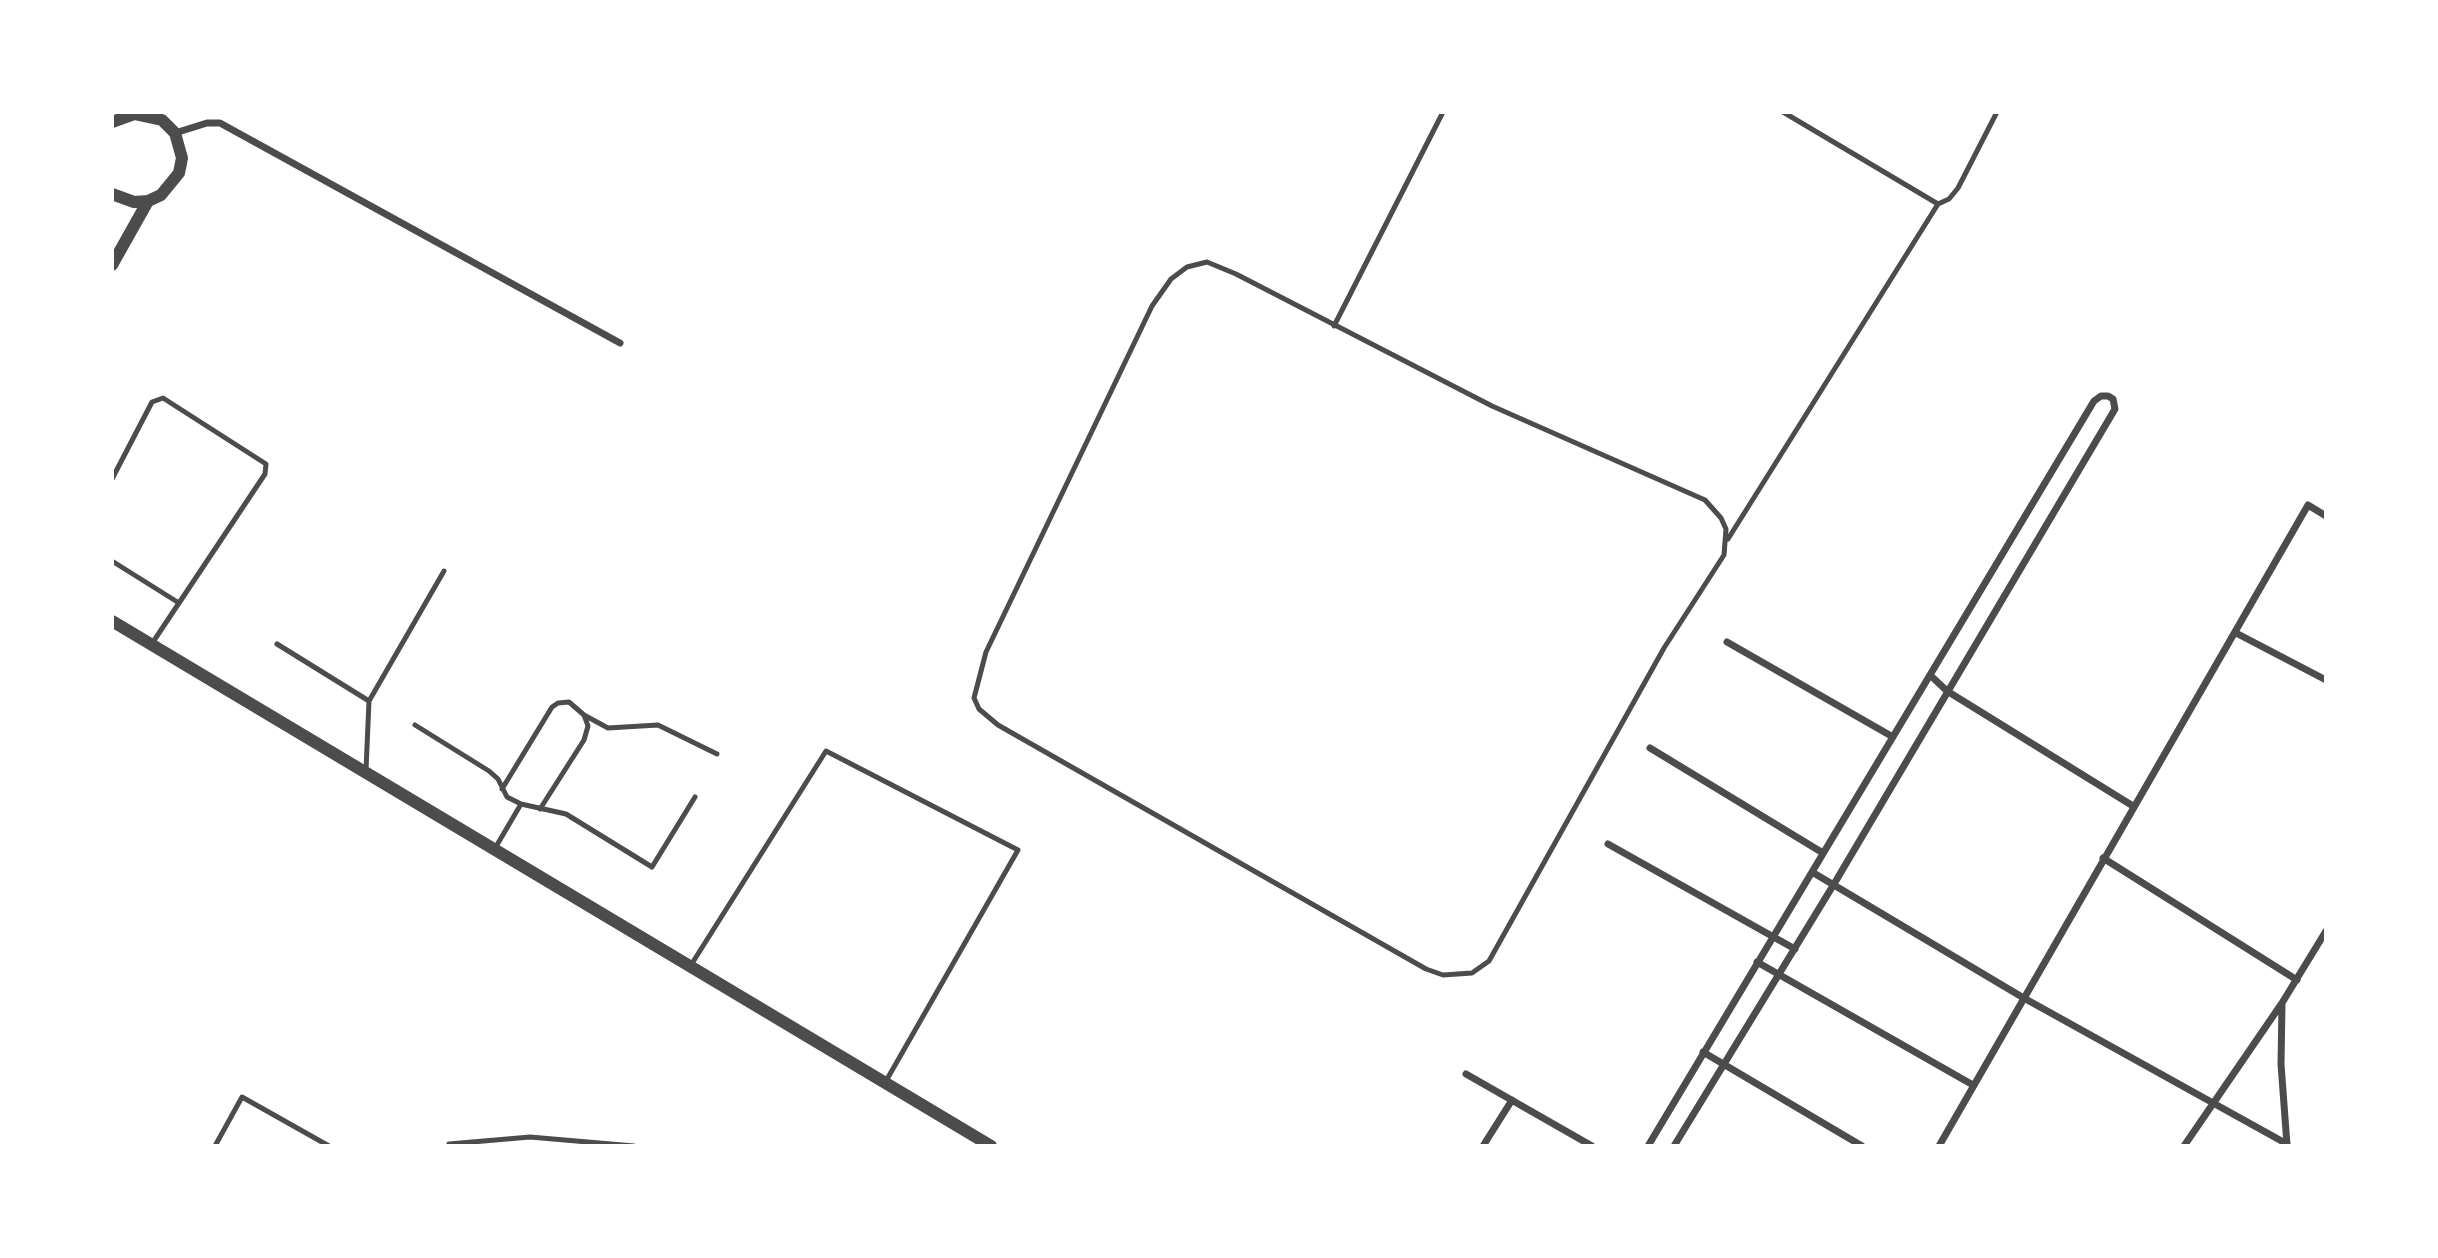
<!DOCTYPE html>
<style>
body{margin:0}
#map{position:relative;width:2438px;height:1258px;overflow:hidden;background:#fff;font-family:Figtree,sans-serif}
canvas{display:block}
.frame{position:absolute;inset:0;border:114px solid #fff;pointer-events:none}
</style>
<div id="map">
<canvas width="2438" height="1258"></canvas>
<div class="frame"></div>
</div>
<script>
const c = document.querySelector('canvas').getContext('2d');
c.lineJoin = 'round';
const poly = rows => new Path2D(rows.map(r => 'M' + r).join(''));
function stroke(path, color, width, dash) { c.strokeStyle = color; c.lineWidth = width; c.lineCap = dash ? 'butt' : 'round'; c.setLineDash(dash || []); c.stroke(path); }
const service = poly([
 [1783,112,1938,204,1949,199,1958,188,1997,112],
 [1207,262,1236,274,1492,406,1705,500,1721,518,1726,529,1724,555,1664,648,1489,961,1472,973,1443,975,1426,969,998,725,979,709,974,698,986,652,1152,306,1171,279,1187,267,1207,262],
 [1334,326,1443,112],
 [112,479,152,402,163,398,266,464,265,474,151,645],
 [1728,539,1938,204],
 [112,561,179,603],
 [277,644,369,701],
 [584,715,608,728,658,725,717,754],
 [415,725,489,771,498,779,507,797,521,804,566,814,652,867,695,797],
 [366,770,369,701,444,571],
 [502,789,552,707,558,703,569,702,584,715,588,726,584,740,540,809],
 [494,850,521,804],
 [691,965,826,751,1018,850,886,1081],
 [449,1144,530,1137,634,1146],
 [215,1146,242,1097,329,1146]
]);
const minor = poly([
 [175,133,207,123,220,123,620,343],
 [2236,633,2326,680],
 [1727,642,1893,737],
 [1930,675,1947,691,2133,806],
 [1650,748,1823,853],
 [1608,844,1795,949],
 [2103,858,2297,980],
 [1812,872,2022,997,2287,1144],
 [1757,962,1973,1085],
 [2282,1004,2281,1064,2287,1145],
 [1703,1052,1862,1146],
 [1466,1074,1592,1146],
 [1483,1146,1512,1100],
 [1648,1146,2094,401,2101,396,2108,396,2113,399,2115,409,1834,884,1674,1146],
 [1939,1146,2308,505,2326,516],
 [2184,1146,2282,1003,2326,931]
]);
const tertiary = poly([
 [112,122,134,114,162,120,175,133,182,158,179,173,161,195,148,201,134,202,112,194],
 [112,265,148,201],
 [112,621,991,1146]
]);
stroke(service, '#4c4c4c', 5);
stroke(minor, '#4c4c4c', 7);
stroke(tertiary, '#4c4c4c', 12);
</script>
